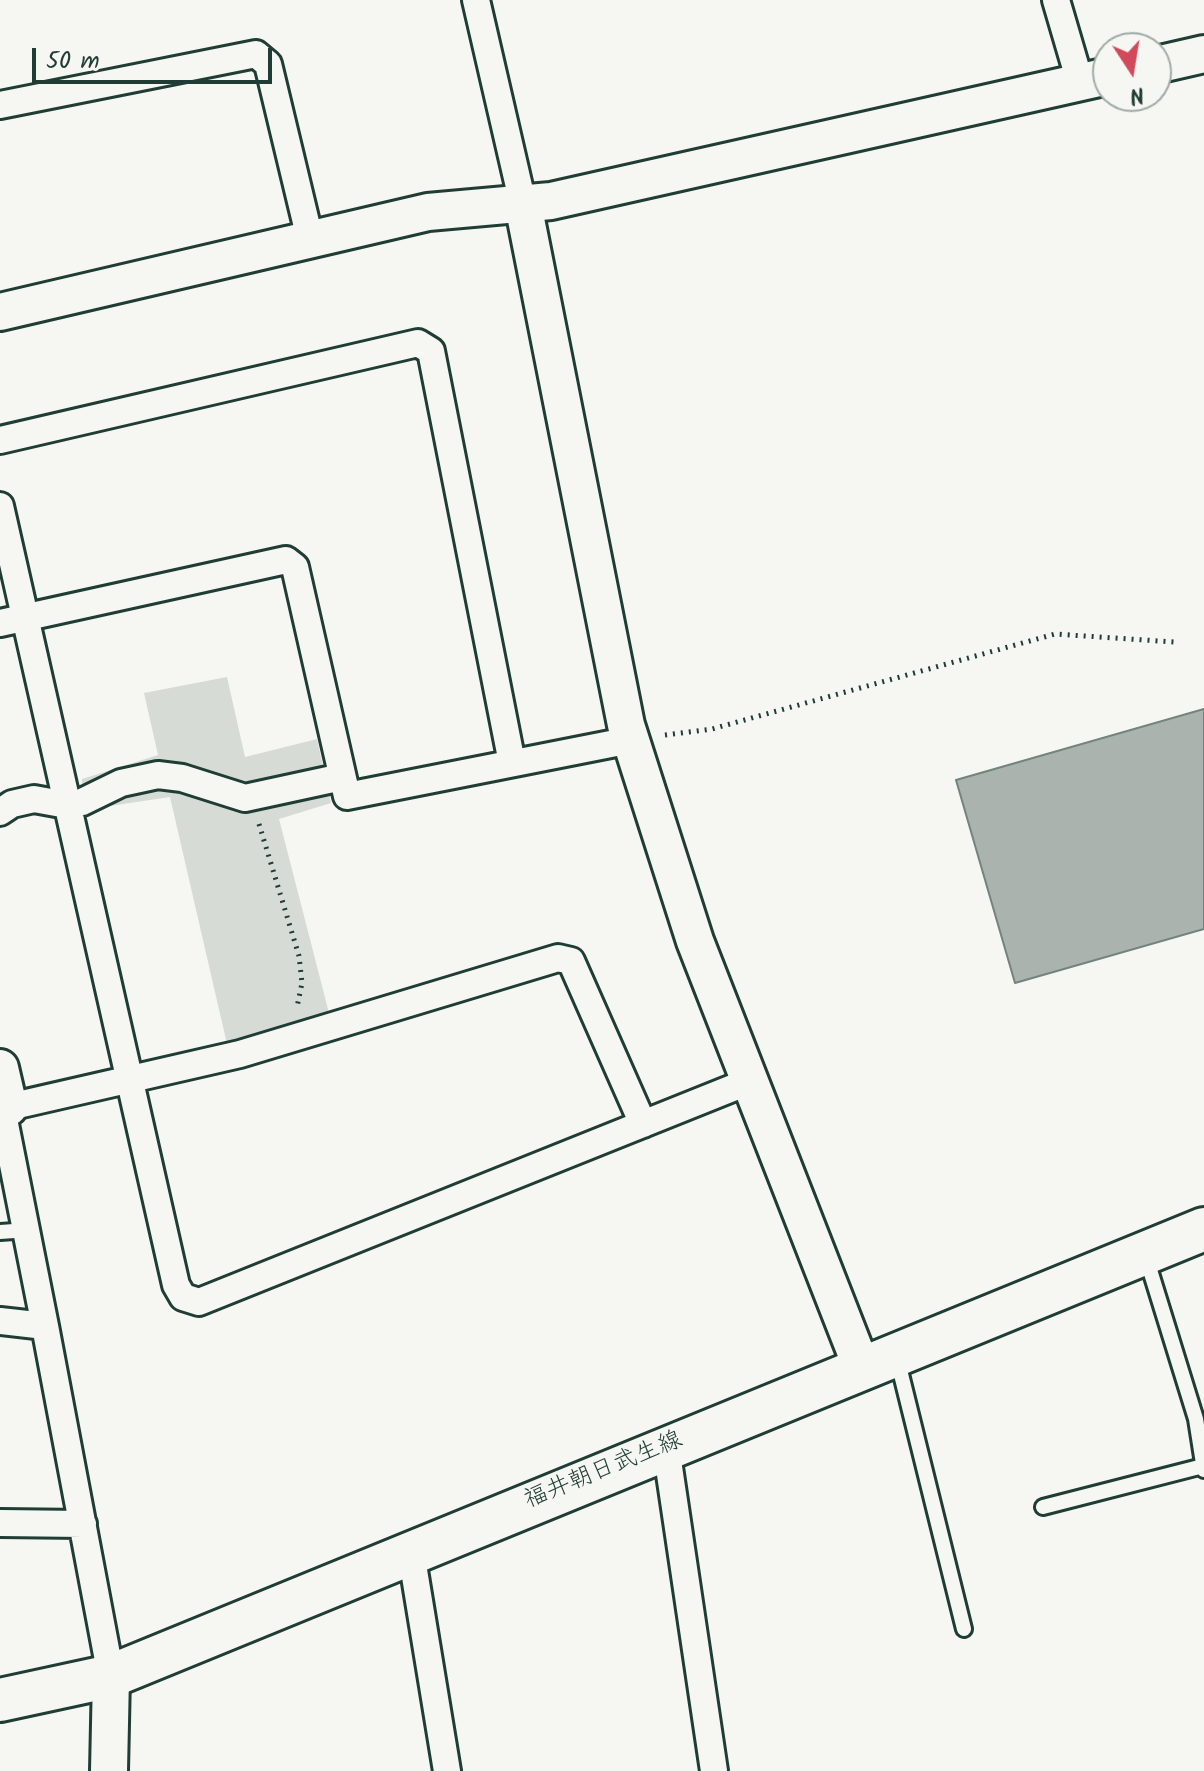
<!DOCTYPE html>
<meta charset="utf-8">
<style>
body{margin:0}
#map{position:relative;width:1204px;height:1771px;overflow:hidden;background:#f6f6f2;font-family:Kalam,sans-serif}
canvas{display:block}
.north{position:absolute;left:1092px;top:32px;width:80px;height:80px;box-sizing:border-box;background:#f6f6f2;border:2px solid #a0aca6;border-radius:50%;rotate:168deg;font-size:22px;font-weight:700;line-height:32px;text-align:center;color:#1f3d34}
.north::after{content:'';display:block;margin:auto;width:28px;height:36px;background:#d1495b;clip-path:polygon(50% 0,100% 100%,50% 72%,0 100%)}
.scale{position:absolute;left:32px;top:48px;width:240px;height:36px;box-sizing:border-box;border:4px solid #1f3d34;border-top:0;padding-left:10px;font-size:24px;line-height:28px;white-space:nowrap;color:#1f3d34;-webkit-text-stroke:6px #f6f6f2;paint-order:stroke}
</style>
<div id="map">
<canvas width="1204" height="1771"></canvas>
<div class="north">N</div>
<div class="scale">50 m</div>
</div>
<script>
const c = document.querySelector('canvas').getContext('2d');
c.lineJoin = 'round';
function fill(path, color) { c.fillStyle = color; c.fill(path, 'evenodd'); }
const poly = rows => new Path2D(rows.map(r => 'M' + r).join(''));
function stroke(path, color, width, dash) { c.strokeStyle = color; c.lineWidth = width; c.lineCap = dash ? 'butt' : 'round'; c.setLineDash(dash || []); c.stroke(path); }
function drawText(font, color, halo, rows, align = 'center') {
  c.font = font + ' Kalam,"Klee One",sans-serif'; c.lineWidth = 6; c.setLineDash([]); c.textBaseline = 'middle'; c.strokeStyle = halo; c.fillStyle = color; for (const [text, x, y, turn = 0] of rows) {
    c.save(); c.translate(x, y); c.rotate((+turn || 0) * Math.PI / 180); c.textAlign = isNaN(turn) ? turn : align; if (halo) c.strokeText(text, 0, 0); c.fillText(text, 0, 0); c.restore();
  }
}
const green = poly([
 [227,677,245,757,317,739,331,803,279,819,329,1013,227,1044,170,797,83,810,82,779,158,755,144,693]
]);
const water = poly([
 [1204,709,1204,929,1015,983,956,780,1204,709]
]);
const path = poly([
 [665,735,712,729,1055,634,1174,642],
 [259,824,299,956,302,983,297,1007]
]);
const lane = poly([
 [0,1232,28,1230],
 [1146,1257,1196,1419,1204,1470],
 [897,1358,964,1629],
 [1043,1507,1203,1466]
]);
const street = poly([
 [476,0,523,204],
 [1056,0,1080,82],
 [0,105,256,54,268,64,310,239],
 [0,440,418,343,431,351,512,763],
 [0,506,176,1285,183,1297,199,1302,750,1081],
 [0,623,286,560,295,567,347,796,631,740],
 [0,812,12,804,34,799,67,805,82,802,121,783,158,775,182,778,245,798,342,777],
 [0,1109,240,1054,558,958,571,961,643,1124],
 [2,1109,45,1326],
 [0,1321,45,1326,111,1676],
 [666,1447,714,1771],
 [0,1523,83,1524],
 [411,1552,447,1771]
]);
const secondary = poly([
 [1156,65,1204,54],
 [523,204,626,725,695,941,861,1366],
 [0,312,428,212,551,201,1108,76],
 [0,1068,9,1107],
 [109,1771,111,1676]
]);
const primary = poly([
 [0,1700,111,1676,1204,1229]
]);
const streetNames = [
 ["福井朝日武生線",604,1472,-22]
];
fill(green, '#d6dbd6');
fill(water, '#aab3ae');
stroke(water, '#72847d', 2);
stroke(lane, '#1f3d34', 20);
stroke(street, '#1f3d34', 32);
stroke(secondary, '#1f3d34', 42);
stroke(primary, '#1f3d34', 48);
stroke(path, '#1f3d34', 5, [2, 6]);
stroke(lane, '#f6f6f2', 14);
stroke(street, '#f6f6f2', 26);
stroke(secondary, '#f6f6f2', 36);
stroke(primary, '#f6f6f2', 42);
drawText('24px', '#1f3d34', '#f6f6f2', streetNames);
</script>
